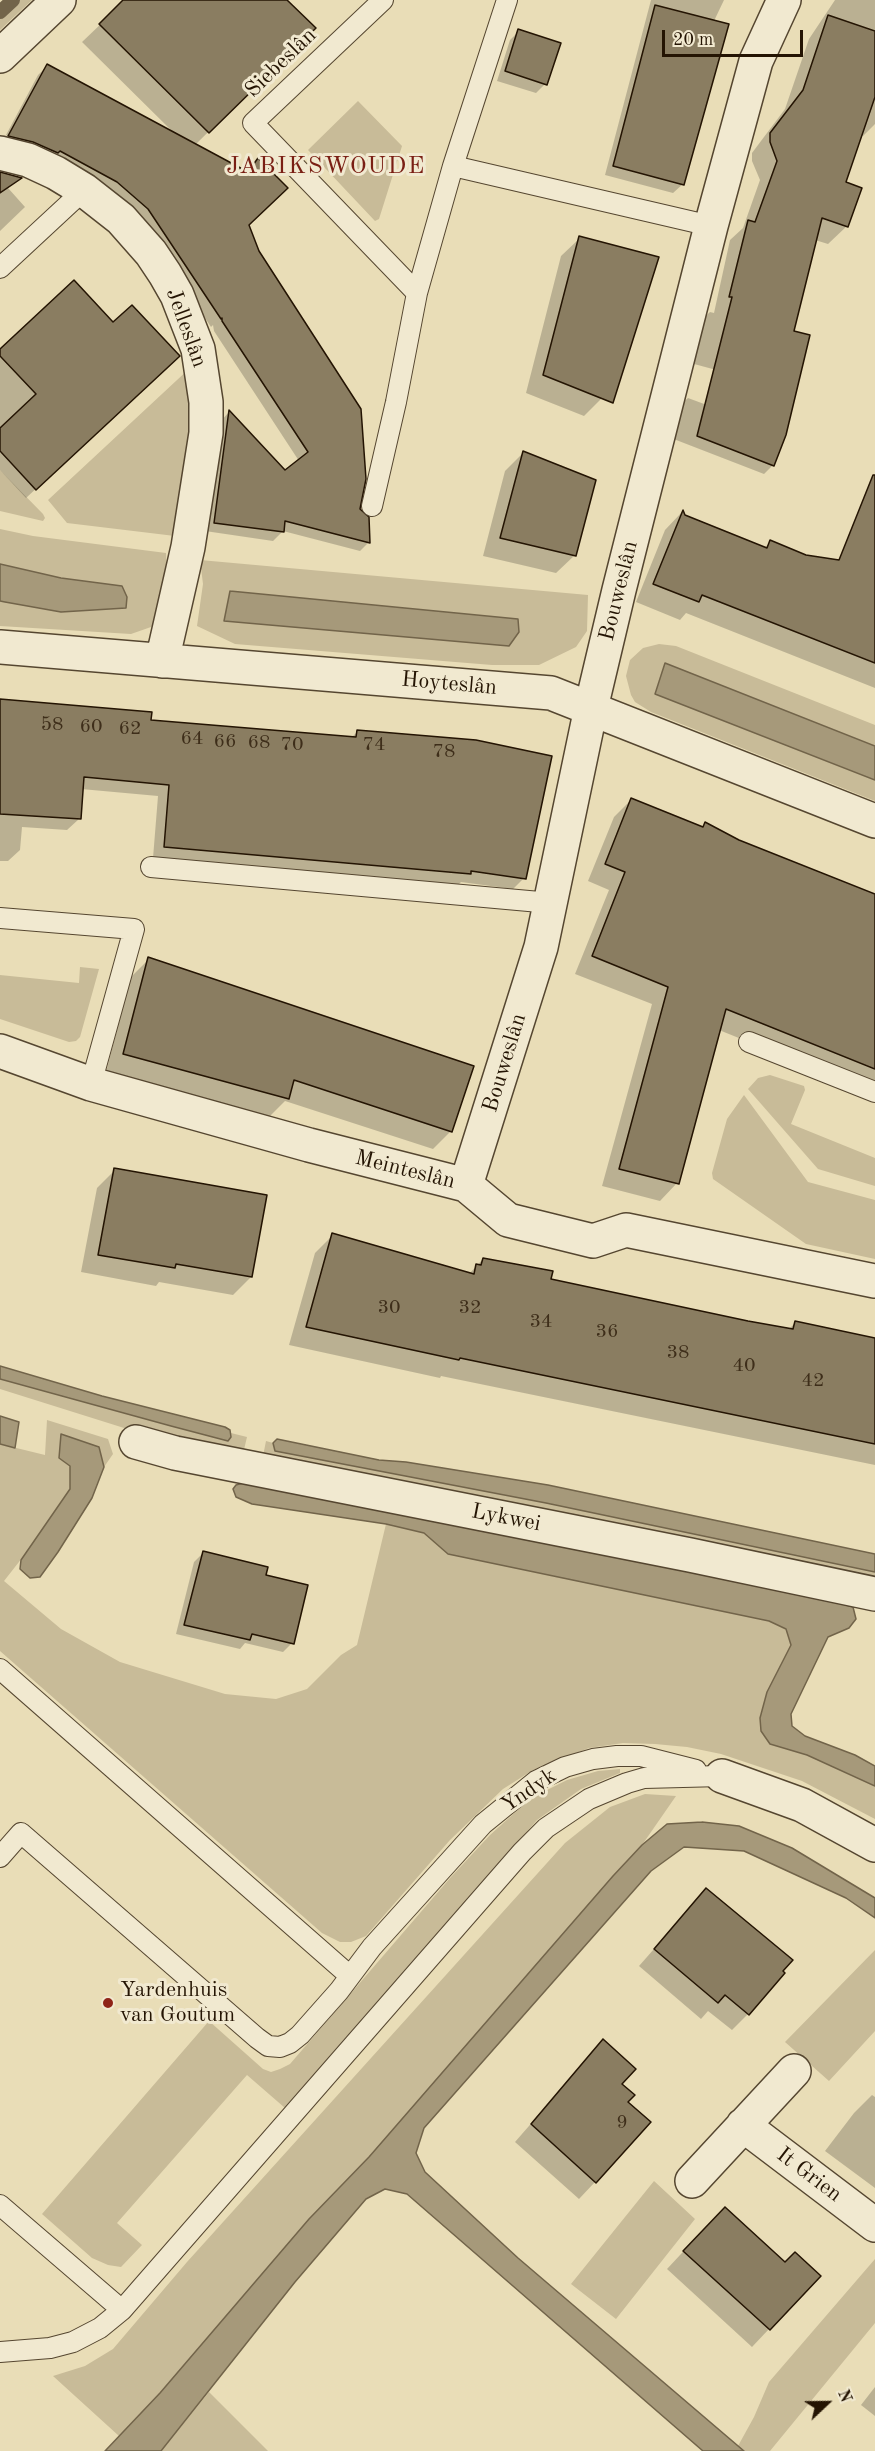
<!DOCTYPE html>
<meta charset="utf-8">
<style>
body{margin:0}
#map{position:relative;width:875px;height:2451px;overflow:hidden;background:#e9ddb7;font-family:"Old Standard TT",serif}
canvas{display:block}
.north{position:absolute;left:797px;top:2373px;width:60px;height:60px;-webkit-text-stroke:4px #f1e9d0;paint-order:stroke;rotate:68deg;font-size:16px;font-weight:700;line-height:24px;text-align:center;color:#241403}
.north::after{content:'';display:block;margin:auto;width:21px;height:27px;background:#241403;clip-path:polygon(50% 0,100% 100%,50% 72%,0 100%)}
.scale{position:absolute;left:662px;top:30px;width:141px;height:27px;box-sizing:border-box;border:3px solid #241403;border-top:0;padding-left:8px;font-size:18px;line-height:21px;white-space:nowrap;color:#241403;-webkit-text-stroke:4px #f1e9d0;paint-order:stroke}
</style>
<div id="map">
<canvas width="875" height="2451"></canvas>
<div class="north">N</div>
<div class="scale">20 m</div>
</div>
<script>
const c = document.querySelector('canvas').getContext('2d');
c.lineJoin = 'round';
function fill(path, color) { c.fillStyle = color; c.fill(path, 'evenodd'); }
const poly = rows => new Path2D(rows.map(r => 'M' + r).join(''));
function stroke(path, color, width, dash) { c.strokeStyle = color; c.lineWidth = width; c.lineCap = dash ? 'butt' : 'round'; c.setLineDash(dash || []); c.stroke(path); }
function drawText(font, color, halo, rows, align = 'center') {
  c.font = font + ' "Old Standard TT",serif'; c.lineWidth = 6; c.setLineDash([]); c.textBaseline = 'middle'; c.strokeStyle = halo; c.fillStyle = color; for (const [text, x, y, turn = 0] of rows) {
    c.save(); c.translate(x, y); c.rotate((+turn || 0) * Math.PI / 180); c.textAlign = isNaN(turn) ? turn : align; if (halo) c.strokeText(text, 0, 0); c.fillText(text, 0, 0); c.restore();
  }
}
const green = poly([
 [4,0,32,0,0,30,0,4],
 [358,101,402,146,379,219,375,221,308,150],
 [191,367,195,402,175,536,67,523,48,500],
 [0,470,43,514,45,518,43,521,0,511],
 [0,529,33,536,166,553,167,584,161,618,151,627,131,634,0,626,0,601,61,612,126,608,127,597,122,586,61,578,0,564],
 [200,560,588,595,587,631,576,647,539,665,492,665,235,644,197,626,203,584],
 [230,591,518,619,225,621],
 [659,644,676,646,875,725,875,746,665,663,655,693,875,780,875,801,651,712,635,702,631,695,626,676,630,660,643,648],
 [80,967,99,969,80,1037,76,1041,69,1042,0,1019,0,975,79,983],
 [770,1075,804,1086,805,1090,791,1124,875,1158,875,1186,818,1169,748,1089,758,1078],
 [744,1095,808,1182,875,1200,875,1259,806,1244,713,1179,712,1173,727,1119],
 [0,1379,228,1441,231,1437,231,1433,247,1437,242,1458,175,1444,0,1389],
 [47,1420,108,1439,113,1454,104,1467,99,1447,61,1434,72,1474,70,1489,44,1530,4,1581,61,1629,120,1662,225,1694,276,1699,307,1689,341,1655,357,1645,386,1524,424,1533,448,1554,769,1621,787,1629,791,1645,767,1692,760,1717,771,1744,807,1755,875,1786,875,1819,802,1781,721,1754,687,1747,655,1744,623,1743,589,1748,533,1770,503,1789,450,1840,366,1936,351,1942,340,1942,322,1933,0,1651,0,1444,45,1455],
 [266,1441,273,1443,275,1451,546,1503,875,1572,875,1586,262,1461],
 [620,1769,620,1773,581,1789,537,1820,285,2108,247,2075,117,2223,142,2245,121,2267,108,2265,92,2258,42,2214,209,2021,263,2069,271,2072,280,2069,290,2064,451,1877,490,1835,520,1808,541,1793,567,1780,598,1771],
 [645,1794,676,1796,642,1845,613,1876,369,2157,309,2219,160,2393,119,2436,53,2376,85,2366,113,2349,187,2262,565,1843,610,1807],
 [875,1950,875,2031,829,2081,785,2042],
 [654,2181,695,2219,616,2319,571,2284],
 [875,2259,875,2323,770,2451,744,2451,738,2446,754,2417,769,2382],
 [209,2392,268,2451,161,2451]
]);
const water = poly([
 [0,564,61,578,122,586,127,597,126,608,61,612,5,602,0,601,0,564],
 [230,591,518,619,519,632,509,646,224,621,230,591],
 [665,663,875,746,875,780,655,694,665,663],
 [0,1366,102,1396,225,1427,230,1430,231,1437,228,1441,171,1426,0,1379,0,1366],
 [0,1416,19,1422,15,1448,0,1444,0,1416],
 [61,1434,99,1447,104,1467,92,1498,58,1552,40,1577,30,1578,20,1569,21,1560,70,1489,70,1466,59,1458,61,1434],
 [277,1439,379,1460,406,1462,548,1485,875,1554,875,1572,546,1503,275,1451,273,1443,277,1439],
 [246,1482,808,1594,853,1607,856,1619,849,1628,828,1637,791,1714,792,1726,805,1736,855,1755,875,1766,875,1786,807,1755,770,1744,761,1731,760,1718,767,1692,791,1645,786,1629,769,1621,448,1554,424,1533,386,1524,252,1504,236,1497,233,1489,236,1485,246,1482],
 [702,1822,739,1826,792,1848,875,1898,875,1918,846,1898,744,1851,684,1847,651,1871,424,2128,416,2153,425,2172,518,2258,744,2451,703,2451,407,2194,385,2189,366,2199,295,2282,161,2451,105,2451,160,2393,309,2219,369,2157,613,1876,642,1845,667,1824,702,1822]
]);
const shadow = poly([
 [126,0,285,0,314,28,195,145,247,173,258,160,248,225,359,509,369,542,360,551,283,531,273,541,205,531,221,421,229,412,284,472,299,461,214,331,213,325,211,327,139,218,107,191,6,135,38,75,47,66,174,133,82,42],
 [651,0,724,0,714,21,683,184,673,193,605,175],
 [835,0,875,0,875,124,863,136,860,135,844,183,847,226,828,244,815,240,768,384,683,361,691,330,710,312,714,313,730,240,743,228,760,180,752,161,752,153,785,109,809,39],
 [519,31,545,84,536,93,497,81,510,40],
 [0,179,25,207,0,231],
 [580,238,602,398,584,416,526,393,561,256],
 [113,324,168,366,26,498,0,470,0,349],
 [688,398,785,434,773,465,764,474,671,438,678,407],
 [523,453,575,555,556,573,483,556,505,471],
 [682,512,684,517,764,548,771,542,875,582,875,688,686,613,680,620,636,602,665,530],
 [0,702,150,721,351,738,357,732,524,878,513,889,461,882,458,885,153,858,158,796,81,789,79,819,67,830,22,827,20,850,8,861,0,861],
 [631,800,701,828,705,824,738,842,875,896,875,1093,719,1030,677,1183,660,1201,602,1186,652,1004,575,974,609,890,588,881,614,817],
 [149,959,451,1131,433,1149,285,1101,269,1117,106,1072,131,977],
 [115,1170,251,1277,233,1295,159,1282,156,1286,81,1272,97,1188],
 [333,1235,469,1274,483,1259,549,1281,788,1330,795,1323,875,1340,875,1465,441,1376,440,1378,289,1345,315,1253],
 [204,1552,264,1576,292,1643,283,1652,245,1643,240,1649,176,1634,194,1562],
 [706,1890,748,2014,732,2030,708,2011,701,2019,639,1966],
 [603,2041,626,2102,595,2182,579,2199,515,2142],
 [872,2095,875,2097,875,2188,825,2151,854,2113],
 [707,2226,769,2329,752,2347,667,2269],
 [875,2387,875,2416,861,2405]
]);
const stream = poly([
 [0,12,13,0]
]);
const building = poly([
 [123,0,287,0,316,28,209,133,99,24,123,0],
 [655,5,729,24,684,185,613,166,655,5],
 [828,15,875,31,875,97,846,182,862,188,848,227,822,218,794,331,810,335,786,435,774,466,697,436,732,297,729,297,748,220,755,222,777,161,770,142,770,133,803,90,828,15],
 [518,29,561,43,547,85,505,71,518,29],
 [47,64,248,172,258,158,288,188,249,225,259,251,361,409,366,479,360,509,369,517,370,543,285,521,284,532,214,523,229,410,285,470,308,452,222,321,222,318,221,319,148,209,117,182,60,151,58,153,33,142,8,136,47,64],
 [0,172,22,178,0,193,0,172],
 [579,236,659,257,613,403,543,375,579,236],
 [74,280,113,322,132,305,180,356,36,490,0,451,0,428,36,394,0,356,0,349,74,280],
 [523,451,596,480,576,556,500,538,523,451],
 [873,475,875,475,875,663,702,595,699,602,653,584,683,510,685,515,767,548,770,540,806,555,839,560,873,475],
 [0,699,152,712,151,720,356,737,357,730,476,740,552,756,526,879,471,871,471,874,164,847,169,785,84,777,81,819,0,814,0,699],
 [631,798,703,827,705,822,739,840,875,894,875,1069,726,1009,679,1184,619,1169,668,987,592,956,625,872,605,864,631,798],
 [148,957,474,1066,452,1132,294,1080,289,1099,123,1054,148,957],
 [114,1168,267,1195,252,1277,176,1264,175,1268,98,1255,114,1168],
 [332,1233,474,1274,476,1264,481,1265,483,1258,553,1271,551,1279,748,1321,793,1329,795,1321,875,1338,875,1444,460,1358,459,1360,306,1327,332,1233],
 [203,1551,268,1567,266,1575,308,1585,294,1644,252,1634,250,1640,184,1625,203,1551],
 [706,1888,793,1960,783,1971,785,1973,749,2015,725,1995,718,2003,654,1949,706,1888],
 [603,2039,636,2069,622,2084,635,2095,628,2102,651,2122,596,2183,531,2124,603,2039],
 [725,2207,785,2262,795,2252,821,2276,770,2330,683,2251,725,2207]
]);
const service = poly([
 [383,0,253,123,417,293],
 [453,166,711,226],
 [0,268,84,190],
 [372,506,396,402,417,293,453,166,507,0],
 [151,867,551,903],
 [0,918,134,929,91,1084],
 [749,1042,875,1092],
 [0,1669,350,1976],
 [0,1857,21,1833,257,2038,268,2046,280,2047,290,2043,300,2035,339,1991,372,1947,483,1824,536,1781,565,1767,593,1759,617,1756,641,1756,696,1770],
 [0,2205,122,2310],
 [0,2352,50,2348,73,2342,100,2328,122,2310,522,1852,546,1828,589,1799,627,1783,644,1778,722,1776]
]);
const minor = poly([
 [0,56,59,0],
 [0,153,28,160,56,173,84,190,121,219,151,253,165,274,177,295,198,349,206,402,206,433,188,547,162,661],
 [0,647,551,693,875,821],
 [0,1051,91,1084,309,1145,466,1185,508,1220,593,1241,626,1230,875,1281],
 [466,1185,541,947,591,708,619,590,711,226,756,61,784,0],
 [136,1442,175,1453,690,1555,875,1594],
 [722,1776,802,1805,875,1845],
 [743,2125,875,2225],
 [692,2181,794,2071]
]);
const markers = [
 [108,2003,6,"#8f2418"]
];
const numberNames = [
 ["58",52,725],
 ["60",91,727],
 ["62",130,729],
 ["64",192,739],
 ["66",225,742],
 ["68",259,743],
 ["70",292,745],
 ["74",374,745],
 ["78",444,752],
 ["30",389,1308],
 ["32",470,1308],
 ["34",541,1322],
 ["36",607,1332],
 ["38",678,1353],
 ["40",744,1366],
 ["42",813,1381],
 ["9",622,2123]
];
const streetNames = [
 ["Siebeslân",281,63,-44],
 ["Jelleslân",186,328,70],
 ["Bouweslân",619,591,-76],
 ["Hoyteslân",449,684,5],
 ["Bouweslân",505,1063,-73],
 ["Meinteslân",405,1170,14],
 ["Lykwei",506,1518,11],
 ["Yndyk",529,1791,-34],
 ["It Grien",809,2175,37]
];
const poiNames = [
 ["Yardenhuis",120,1990],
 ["van Goutum",120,2015]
];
const neighbourhoodNames = [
 ["JABIKSWOUDE",326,167]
];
fill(green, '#c8bb98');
fill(water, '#a6997a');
stroke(water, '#72644a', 1.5);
fill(shadow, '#0003');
stroke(stream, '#72644a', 14);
fill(building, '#8a7d61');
stroke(building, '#241403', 1.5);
stroke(service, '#554630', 22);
stroke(minor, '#554630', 36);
stroke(service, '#f1e9d0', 20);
stroke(minor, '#f1e9d0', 33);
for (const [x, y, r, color] of markers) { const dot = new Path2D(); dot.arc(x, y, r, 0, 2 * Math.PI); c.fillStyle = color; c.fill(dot); stroke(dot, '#f1e9d0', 2); }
drawText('20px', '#3e2e1a', null, numberNames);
drawText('22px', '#241403', '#f1e9d0', streetNames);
drawText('22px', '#241403', '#f1e9d0', poiNames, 'left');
c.letterSpacing = '1.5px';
drawText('24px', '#7a1f14', '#f1e9d0', neighbourhoodNames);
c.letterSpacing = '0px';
</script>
